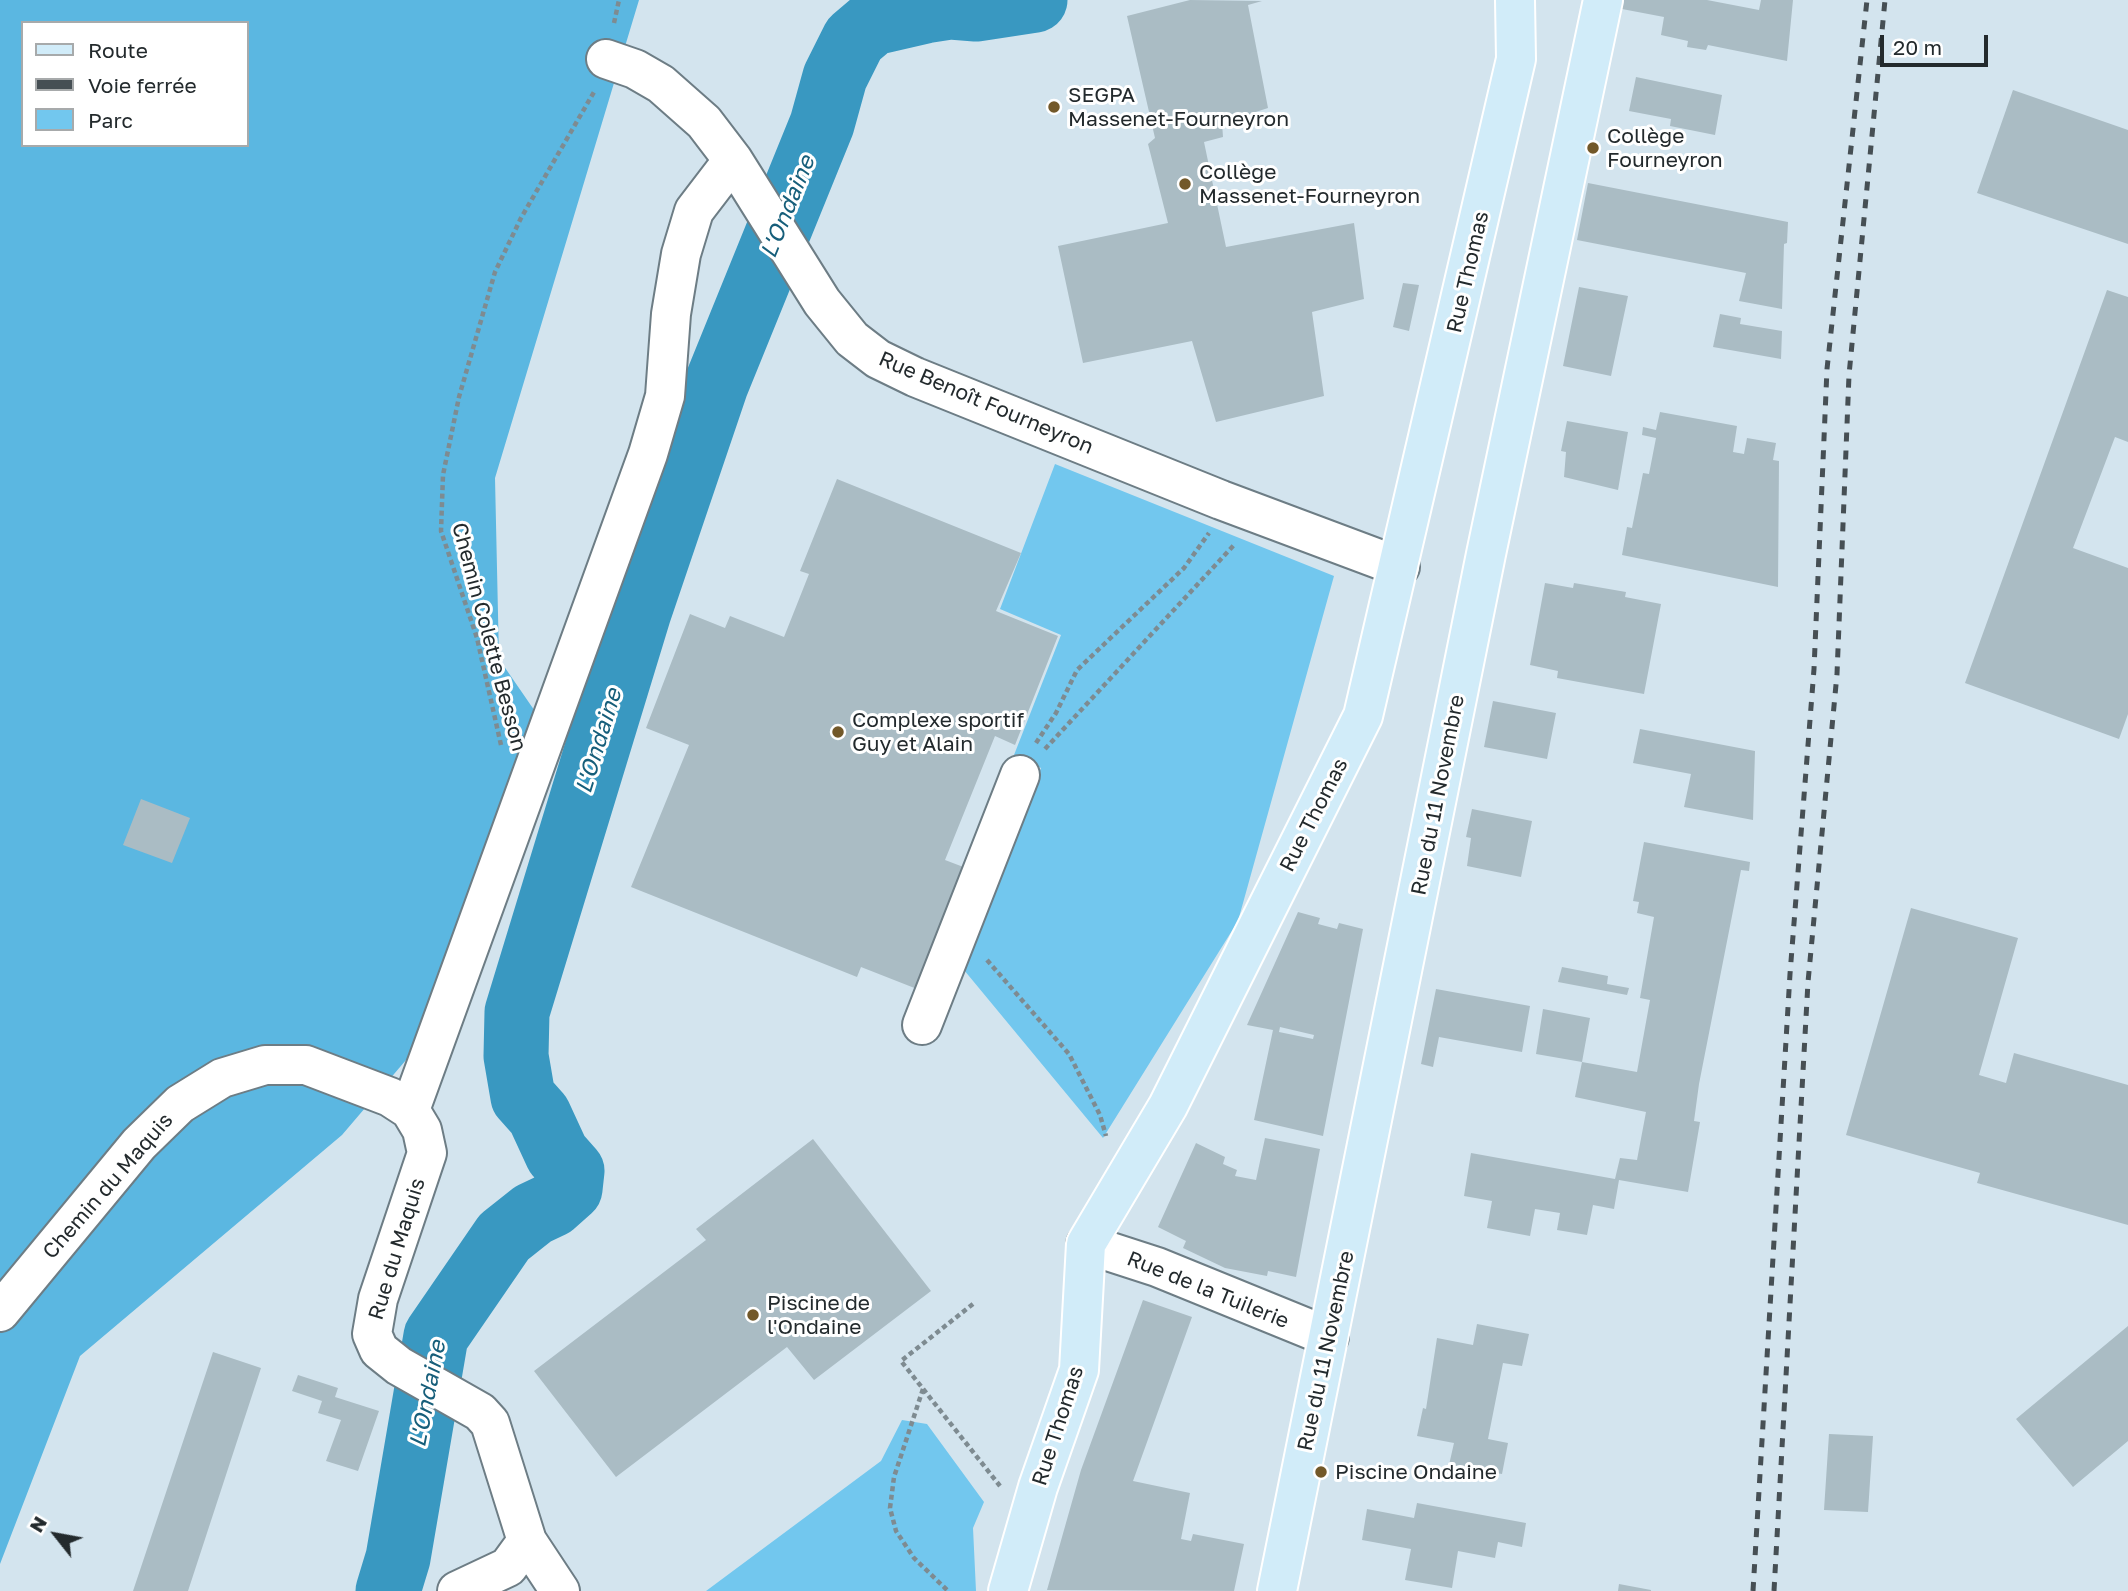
<!DOCTYPE html>
<meta charset="utf-8">
<style>
body{margin:0}
#map{position:relative;width:2128px;height:1591px;overflow:hidden;background:#d3e4ee;font-family:"Golos Text",sans-serif}
canvas{display:block}
.legend{position:absolute;left:21px;top:21px;width:228px;height:126px;box-sizing:border-box;background:#fff;border:2px solid #a7aaab;margin:0;padding:9px 12px;list-style:none;font-size:21px;color:#232a2d}
.legend li{display:flex;align-items:center;gap:14px;height:35px}
.legend b{width:35px;border:2px solid #a7aaab}
.north{position:absolute;left:21px;top:1500px;width:70px;height:70px;-webkit-text-stroke:5px #fff;paint-order:stroke;rotate:301deg;font-size:19px;font-weight:700;line-height:28px;text-align:center;color:#232a2d}
.north::after{content:'';display:block;margin:auto;width:24px;height:32px;background:#232a2d;clip-path:polygon(50% 0,100% 100%,50% 72%,0 100%)}
.scale{position:absolute;left:1880px;top:35px;width:108px;height:32px;box-sizing:border-box;border:4px solid #232a2d;border-top:0;padding-left:9px;font-size:21px;line-height:24px;white-space:nowrap;color:#232a2d;-webkit-text-stroke:5px #fff;paint-order:stroke}
</style>
<div id="map">
<canvas width="2128" height="1591"></canvas>
<ul class="legend">
<li><b style="height:9px;background:#d1ecf9"></b>Route</li>
<li><b style="height:9px;background:#464f54"></b>Voie ferrée</li>
<li><b style="height:19px;background:#72c7ee"></b>Parc</li>
</ul>
<div class="north">N</div>
<div class="scale">20 m</div>
</div>
<script>
const c = document.querySelector('canvas').getContext('2d');
c.lineJoin = 'round';
function fill(path, color) { c.fillStyle = color; c.fill(path, 'evenodd'); }
const poly = rows => new Path2D(rows.map(r => 'M' + r).join(''));
function stroke(path, color, width, dash) { c.strokeStyle = color; c.lineWidth = width; c.lineCap = dash ? 'butt' : 'round'; c.setLineDash(dash || []); c.stroke(path); }
function drawText(font, color, halo, rows, align = 'center') {
  c.font = font + ' "Golos Text",sans-serif'; c.lineWidth = 6; c.setLineDash([]); c.textBaseline = 'middle'; c.strokeStyle = halo; c.fillStyle = color; for (const [text, x, y, turn = 0] of rows) {
    c.save(); c.translate(x, y); c.rotate((+turn || 0) * Math.PI / 180); c.textAlign = isNaN(turn) ? turn : align; if (halo) c.strokeText(text, 0, 0); c.fillText(text, 0, 0); c.restore();
  }
}
const green = poly([
 [1055,464,1334,576,1238,921,1103,1138,964,970,1041,768,1014,755,1061,635,1000,609],
 [902,1420,927,1424,984,1502,973,1528,976,1591,706,1591,881,1461]
]);
const forest = poly([
 [0,0,639,0,495,478,499,659,541,720,435,1026,342,1135,80,1356,0,1564],
 [23,23,247,23,247,145,23,145]
]);
const river = poly([
 [388,1591,398,1558,436,1336,504,1237,533,1214,552,1205,570,1189,572,1171,557,1154,539,1115,523,1097,516,1056,517,1012,639,612,716,385,822,124,835,77,854,39,873,23,925,11,951,7,976,9,1035,0]
]);
const building = poly([
 [1190,0,1262,1,1248,5,1268,108,1222,123,1223,137,1204,142,1226,247,1354,223,1364,299,1312,312,1324,396,1216,422,1192,341,1083,363,1058,246,1168,223,1148,144,1155,138,1127,16],
 [1624,0,1707,0,1759,10,1761,0,1793,0,1787,61,1708,45,1706,50,1687,47,1688,41,1661,35,1664,17,1622,9],
 [1636,77,1722,95,1715,135,1670,126,1671,119,1629,111],
 [2013,90,2128,130,2128,244,1977,193],
 [1588,183,1788,222,1787,243,1784,244,1782,309,1739,301,1746,273,1577,240],
 [1403,283,1419,285,1409,331,1393,327],
 [1579,287,1628,296,1611,376,1563,366],
 [2107,290,2128,297,2128,442,2115,437,2073,548,2128,568,2128,714,2119,739,1965,683],
 [1720,314,1741,318,1740,324,1782,331,1781,359,1713,347],
 [1660,412,1737,426,1733,452,1744,454,1747,438,1776,443,1773,460,1779,461,1778,587,1622,555,1627,527,1632,528,1643,473,1649,474,1656,438,1642,435,1643,427,1656,430],
 [1567,421,1628,432,1618,490,1564,477,1566,452,1561,451],
 [837,479,1021,553,996,611,1058,636,1015,745,995,736,945,860,966,868,917,989,861,967,857,977,631,887,689,745,646,728,690,614,725,628,730,616,784,637,809,574,800,571],
 [1545,583,1573,588,1574,583,1626,592,1625,597,1661,604,1644,694,1557,678,1558,671,1530,665],
 [1493,701,1556,713,1547,759,1484,747],
 [1640,729,1755,751,1753,820,1684,807,1691,774,1633,763],
 [141,799,190,818,172,863,123,845],
 [1472,809,1532,821,1521,877,1467,866,1471,838,1466,837],
 [1644,842,1750,862,1749,871,1741,870,1699,1084,1694,1121,1700,1122,1688,1192,1619,1180,1614,1209,1593,1205,1587,1235,1557,1230,1560,1213,1535,1209,1530,1236,1487,1228,1492,1201,1464,1196,1471,1153,1615,1179,1620,1158,1637,1160,1646,1112,1575,1097,1582,1062,1536,1054,1543,1009,1590,1018,1582,1062,1637,1072,1650,1000,1640,998,1654,917,1637,913,1639,902,1633,901],
 [1911,908,2018,938,1979,1075,2006,1083,2014,1053,2128,1085,2128,1225,1977,1183,1980,1173,1846,1135],
 [1298,912,1320,918,1318,924,1337,929,1339,923,1363,929,1323,1136,1254,1120,1273,1030,1247,1025],
 [1280,1027,1314,1035,1313,1039,1279,1032],
 [1562,967,1608,976,1607,984,1629,988,1627,995,1558,982],
 [1436,989,1530,1006,1522,1052,1439,1037,1433,1067,1421,1064],
 [1265,1138,1320,1149,1296,1277,1268,1271,1267,1276,1225,1268,1183,1248,1186,1241,1158,1227,1196,1143,1225,1157,1223,1164,1237,1170,1235,1176,1256,1180],
 [813,1139,931,1291,814,1380,787,1347,616,1477,534,1371,706,1240,696,1229],
 [1143,1300,1192,1317,1133,1481,1190,1493,1181,1539,1191,1541,1193,1534,1244,1544,1234,1591,1047,1590,1081,1470],
 [1477,1324,1529,1334,1522,1366,1503,1363,1488,1439,1508,1443,1502,1474,1449,1465,1454,1443,1417,1436,1423,1408,1426,1409,1437,1338,1473,1345],
 [2128,1326,2128,1441,2073,1487,2016,1419],
 [213,1352,261,1368,188,1591,133,1591],
 [298,1375,338,1388,335,1397,379,1411,358,1471,326,1461,341,1420,318,1413,322,1401,292,1391],
 [1829,1434,1873,1436,1868,1512,1824,1510],
 [1417,1503,1526,1523,1522,1547,1498,1542,1495,1558,1458,1551,1452,1588,1405,1580,1411,1549,1362,1540,1367,1509,1414,1518],
 [1619,1584,1651,1590,1651,1591,1618,1591]
]);
const path = poly([
 [614,23,619,0],
 [1036,743,1056,713,1077,670,1184,568,1209,533],
 [501,745,477,638,441,531,443,475,459,397,495,272,521,218,594,92],
 [1045,749,1234,545],
 [987,960,1069,1054,1100,1115,1106,1136],
 [973,1304,901,1361,1000,1486],
 [923,1389,894,1477,890,1508,896,1531,914,1558,948,1591]
]);
const minor = poly([
 [606,59,635,69,661,84,704,122,733,160,822,302,852,339,878,359,915,377,1221,500,1400,567],
 [922,1025,1020,775],
 [410,1110,648,454,665,396,671,314,681,254,694,211,733,160],
 [1086,1244,1157,1267,1329,1337],
 [0,1312,139,1144,180,1104,222,1078,265,1065,306,1065,390,1097,410,1110,422,1130,427,1153,378,1299,372,1334,379,1350,399,1366,480,1412,490,1423,527,1541,560,1591],
 [457,1591,508,1567,527,1541]
]);
const major = poly([
 [1008,1591,1038,1487,1079,1370,1086,1244,1168,1106,1363,716,1516,59,1515,0],
 [1277,1591,1486,554,1603,0]
]);
const rail = poly([
 [1753,1591,1790,974,1814,669,1827,369,1867,0],
 [1774,1591,1808,982,1837,674,1849,375,1885,0]
]);
const markers = [
 [1054,107,7,"#725829"],
 [1593,148,7,"#725829"],
 [1185,184,7,"#725829"],
 [838,732,7,"#725829"],
 [753,1315,7,"#725829"],
 [1321,1472,7,"#725829"]
];
const poiNames = [
 ["SEGPA",1068,95],
 ["Massenet-Fourneyron",1068,119],
 ["Collège",1607,136],
 ["Fourneyron",1607,160],
 ["Collège",1199,172],
 ["Massenet-Fourneyron",1199,196],
 ["Complexe sportif",852,720],
 ["Guy et Alain",852,744],
 ["Piscine de",767,1303],
 ["l'Ondaine",767,1327],
 ["Piscine Ondaine",1335,1472]
];
const streetNames = [
 ["Rue Thomas",1468,272,-77],
 ["Rue Benoît Fourneyron",986,403,23],
 ["Chemin Colette Besson",489,637,75],
 ["Rue du 11 Novembre",1438,795,-79],
 ["Rue Thomas",1314,815,-63],
 ["Chemin du Maquis",108,1186,-49],
 ["Rue du Maquis",397,1249,-73],
 ["Rue de la Tuilerie",1208,1290,22],
 ["Rue du 11 Novembre",1326,1351,-78],
 ["Rue Thomas",1058,1426,-72]
];
const waterNames = [
 ["L'Ondaine",788,207,-68],
 ["L'Ondaine",599,741,-73],
 ["L'Ondaine",428,1394,-79]
];
fill(green, '#72c7ee');
fill(forest, '#5bb7e1');
stroke(river, '#3998c1', 65);
fill(building, '#aabcc4');
stroke(minor, '#6d7d85', 42);
stroke(major, '#fff', 42);
stroke(path, '#7e8b91', 4.5, [5, 3.5]);
stroke(minor, '#fff', 38);
stroke(major, '#d1ecf9', 38);
stroke(rail, '#464f54', 5, [9, 9]);
for (const [x, y, r, color] of markers) { const dot = new Path2D(); dot.arc(x, y, r, 0, 2 * Math.PI); c.fillStyle = color; c.fill(dot); stroke(dot, '#fff', 2.5); }
drawText('21px', '#232a2d', '#fff', poiNames, 'left');
drawText('21px', '#232a2d', '#fff', streetNames);
drawText('italic 23px', '#165e7a', '#fff', waterNames);
</script>
